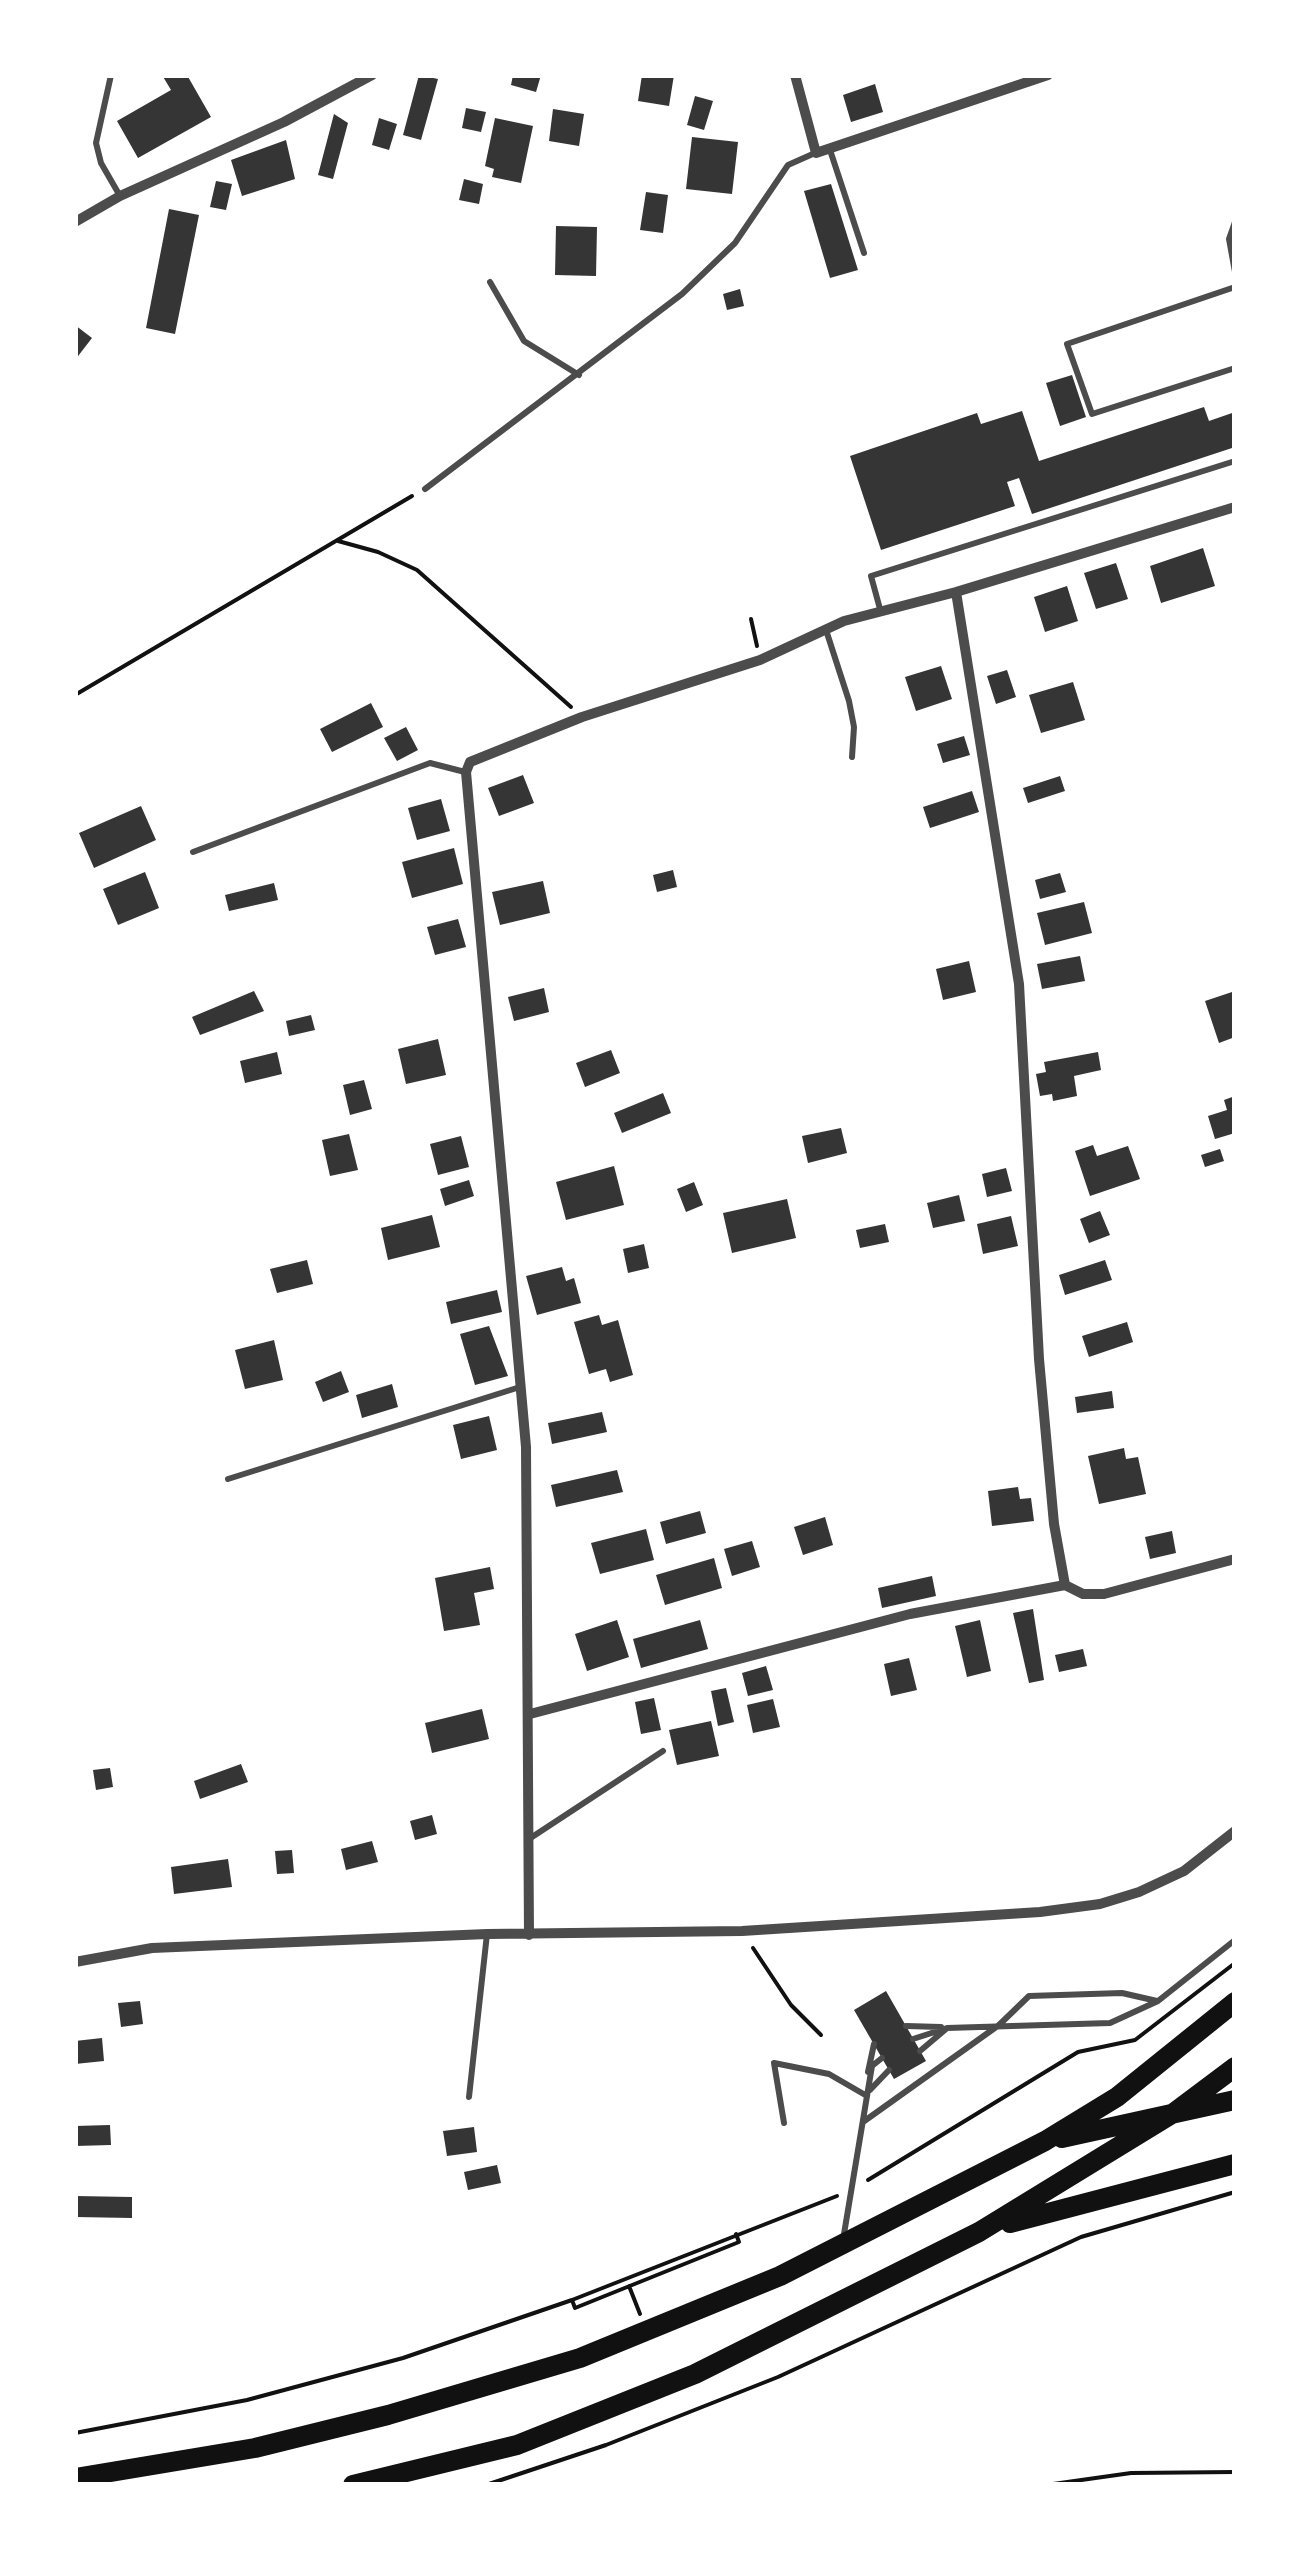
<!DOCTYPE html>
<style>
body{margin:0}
#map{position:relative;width:1310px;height:2560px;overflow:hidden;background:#fff;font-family:"Fira Sans Condensed",sans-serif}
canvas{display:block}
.frame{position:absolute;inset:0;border:78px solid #fff;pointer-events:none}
</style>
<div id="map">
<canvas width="1310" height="2560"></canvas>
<div class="frame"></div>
</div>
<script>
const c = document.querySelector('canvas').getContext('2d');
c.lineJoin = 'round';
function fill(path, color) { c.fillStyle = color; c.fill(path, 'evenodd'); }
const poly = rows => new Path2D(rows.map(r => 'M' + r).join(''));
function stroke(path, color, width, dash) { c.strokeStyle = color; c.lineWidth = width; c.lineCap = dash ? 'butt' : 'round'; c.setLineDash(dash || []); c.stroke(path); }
const building = poly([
 [162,75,187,75,211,117,138,158,117,121,171,90],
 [419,75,438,79,421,140,403,135],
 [513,75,541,75,536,92,511,85],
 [642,75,674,75,669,106,638,101],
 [875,84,883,112,851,122,843,95],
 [695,96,713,101,704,130,687,125],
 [466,108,486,112,481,132,462,128],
 [553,109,584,114,579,146,549,141],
 [334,114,348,123,333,179,318,175],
 [379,118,397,124,389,150,372,145],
 [495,118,533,126,521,183,492,177,494,169,485,166],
 [692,137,738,142,732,194,686,189],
 [286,140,295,179,242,196,231,160],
 [464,179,483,184,479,204,459,200],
 [216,181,232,184,226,210,210,207],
 [831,184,858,270,830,278,804,191],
 [646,192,668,195,663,233,640,230],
 [169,209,199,215,175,334,146,328],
 [556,226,597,227,596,276,555,275],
 [740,289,744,306,727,310,723,294],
 [75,325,92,338,75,360],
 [1072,375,1086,417,1060,426,1046,383],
 [1204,407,1209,421,1235,412,1235,447,1032,514,1019,478,1007,482,1015,506,881,550,850,456,977,413,981,424,1022,411,1039,461],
 [1203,548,1215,586,1161,603,1150,566],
 [1116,563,1128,599,1096,609,1084,573],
 [1067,586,1078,621,1045,632,1034,597],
 [941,666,952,699,916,711,905,677],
 [1007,670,1016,697,996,704,987,676],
 [1073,682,1085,720,1041,733,1029,695],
 [371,703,383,727,332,752,320,729],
 [406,727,418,750,397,761,384,738],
 [964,736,970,755,943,763,937,744],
 [523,775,534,803,499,816,488,788],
 [1060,776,1065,791,1028,803,1023,788],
 [972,791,979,812,930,828,923,807],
 [441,799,450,831,417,840,408,808],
 [141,806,156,840,94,868,79,833],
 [454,848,463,884,412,898,402,862],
 [673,870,677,887,657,892,653,875],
 [145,872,159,908,118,925,103,889],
 [1060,873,1066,892,1040,899,1035,880],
 [543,881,550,913,500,925,492,892],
 [274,883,278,900,229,911,225,895],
 [1084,902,1092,933,1045,945,1037,913],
 [458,919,466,947,435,955,427,927],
 [1080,956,1085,981,1042,989,1037,964],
 [969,961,976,992,943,1000,936,969],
 [544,988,549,1012,514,1021,508,997],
 [254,991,264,1011,200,1035,192,1017],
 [1235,991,1235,1037,1219,1043,1205,1001],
 [311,1015,315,1030,289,1036,286,1021],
 [438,1039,446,1075,406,1084,398,1049],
 [611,1050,620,1073,585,1087,576,1063],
 [277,1052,282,1074,245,1083,240,1061],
 [1098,1052,1101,1070,1074,1076,1077,1096,1053,1101,1052,1094,1040,1096,1036,1074,1046,1072,1044,1062],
 [364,1080,372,1109,350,1115,343,1085],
 [663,1093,671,1113,622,1133,614,1113],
 [1235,1096,1235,1133,1215,1139,1208,1116,1227,1110,1224,1100],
 [841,1128,847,1153,808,1163,802,1136],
 [349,1134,358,1170,330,1176,322,1140],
 [461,1136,469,1167,438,1175,430,1144],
 [1093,1145,1097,1156,1128,1146,1140,1179,1090,1196,1075,1151],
 [1220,1149,1224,1161,1205,1167,1201,1155],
 [614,1166,624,1205,566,1220,556,1182],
 [1006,1168,1012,1191,987,1197,982,1174],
 [469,1180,474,1196,445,1206,440,1189],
 [694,1182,703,1205,686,1212,677,1189],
 [959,1195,965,1221,933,1228,927,1203],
 [787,1199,796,1238,732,1253,723,1213],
 [1100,1211,1110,1235,1089,1243,1080,1219],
 [432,1215,440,1247,388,1260,381,1228],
 [1011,1216,1018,1246,983,1254,977,1224],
 [885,1224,889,1242,860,1248,856,1230],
 [644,1244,649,1268,628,1273,623,1249],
 [307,1260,313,1284,277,1293,270,1269],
 [1105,1260,1112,1280,1065,1295,1059,1275],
 [562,1267,566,1281,574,1278,581,1303,537,1315,526,1276],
 [497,1290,502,1312,451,1324,446,1302],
 [599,1315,602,1325,618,1320,633,1375,610,1382,606,1369,589,1374,574,1322],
 [1127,1322,1133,1342,1089,1357,1082,1336],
 [489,1326,508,1376,475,1385,460,1334],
 [274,1340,283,1380,245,1389,235,1350],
 [341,1371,349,1392,323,1402,315,1382],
 [392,1384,398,1407,362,1418,356,1395],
 [1112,1391,1114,1408,1077,1413,1075,1397],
 [602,1412,607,1432,552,1444,548,1423],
 [489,1416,497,1450,461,1459,453,1425],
 [1124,1448,1126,1459,1138,1457,1146,1494,1099,1504,1088,1456],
 [617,1470,623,1492,556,1507,551,1485],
 [1018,1487,1020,1499,1031,1498,1034,1521,992,1526,988,1491],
 [700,1511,706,1533,666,1544,660,1522],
 [825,1517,833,1545,803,1555,794,1527],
 [646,1529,654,1560,600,1574,591,1543],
 [1172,1531,1176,1553,1150,1559,1145,1537],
 [752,1541,760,1567,732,1576,724,1549],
 [714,1558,722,1588,665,1605,656,1575],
 [490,1567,494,1589,474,1593,480,1625,444,1631,435,1578],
 [932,1576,936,1596,882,1608,878,1588],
 [1033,1609,1044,1680,1029,1683,1013,1613],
 [617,1620,629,1657,587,1671,575,1634],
 [700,1620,708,1649,641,1668,633,1639],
 [980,1620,991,1671,967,1677,955,1626],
 [1083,1649,1087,1666,1059,1672,1055,1655],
 [909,1658,917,1690,891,1696,884,1664],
 [766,1666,773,1690,748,1696,742,1673],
 [726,1688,734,1722,718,1726,711,1691],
 [654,1698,661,1730,641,1734,635,1702],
 [773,1699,780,1727,753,1733,747,1705],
 [482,1709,489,1739,432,1753,425,1723],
 [711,1721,719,1756,677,1765,669,1730],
 [241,1764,248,1782,200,1799,194,1781],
 [110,1768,113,1787,96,1790,93,1770],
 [432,1815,437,1834,415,1840,410,1821],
 [372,1841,378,1862,346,1870,341,1849],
 [292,1850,294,1873,277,1874,275,1851],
 [228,1859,232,1887,174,1894,171,1867],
 [886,1991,926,2061,894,2079,854,2010],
 [140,2001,143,2024,121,2027,118,2003],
 [102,2038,104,2061,75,2064,75,2041],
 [110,2125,111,2145,75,2146,75,2126],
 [474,2127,477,2152,447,2156,443,2131],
 [497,2165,501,2183,468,2190,464,2172],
 [75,2196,132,2197,132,2218,75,2217]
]);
const path = poly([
 [338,541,378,552,417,570,571,707],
 [751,619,757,646],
 [75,695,412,496],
 [753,1948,791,2005,821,2035],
 [868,2180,1078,2052,1135,2040,1235,1963],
 [629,2286,640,2314],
 [572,2300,575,2308,739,2242,736,2234],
 [75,2433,247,2400,403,2358,572,2300,837,2196],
 [486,2485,606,2445,778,2377,1081,2237,1235,2192],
 [1046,2485,1131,2473,1235,2472]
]);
const service = poly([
 [111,75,96,143,101,163,120,196],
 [830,150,864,253],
 [1235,222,1229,239,1235,272],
 [490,282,524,341,579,375],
 [1235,287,1067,344,1092,414,1235,368],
 [425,489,682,294,735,243,788,165,815,153],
 [880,609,871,576,1235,461],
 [826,630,849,701,854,727,852,757],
 [193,852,430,763,465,772],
 [228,1479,520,1387],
 [529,1839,663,1751],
 [906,2026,941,2027],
 [913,2039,947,2028,1110,2023,1158,2001,1235,1940],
 [920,2051,946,2029],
 [868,2072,874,2044],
 [870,2090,889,2070],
 [469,2097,487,1934],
 [863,2122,999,2025,1029,1996,1122,1993,1157,2001],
 [784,2123,774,2063,829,2074,867,2096],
 [843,2240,872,2066,882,2058]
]);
const minor = poly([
 [795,75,816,153,1048,75],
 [75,222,120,196,284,122,372,75],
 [956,592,1019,984,1039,1359,1054,1524,1065,1585],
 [530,1714,910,1614,1065,1585,1083,1594,1104,1594,1235,1559],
 [529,1935,526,1447,466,772,470,762,582,717,760,660,844,621,956,592,1235,507],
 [75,1962,152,1948,487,1934,742,1931,1040,1912,1100,1904,1139,1892,1184,1871,1235,1831]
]);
const primary = poly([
 [1062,2138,1235,2100],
 [1010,2223,1235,2164],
 [75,2478,255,2448,388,2415,580,2358,780,2276,1045,2141,1117,2097,1235,2002],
 [353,2485,517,2445,695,2374,979,2232,1175,2112,1235,2067]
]);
fill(building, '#353535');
stroke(path, '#111', 4);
stroke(service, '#4c4c4c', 6);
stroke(minor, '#4c4c4c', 10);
stroke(primary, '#111', 20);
</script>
